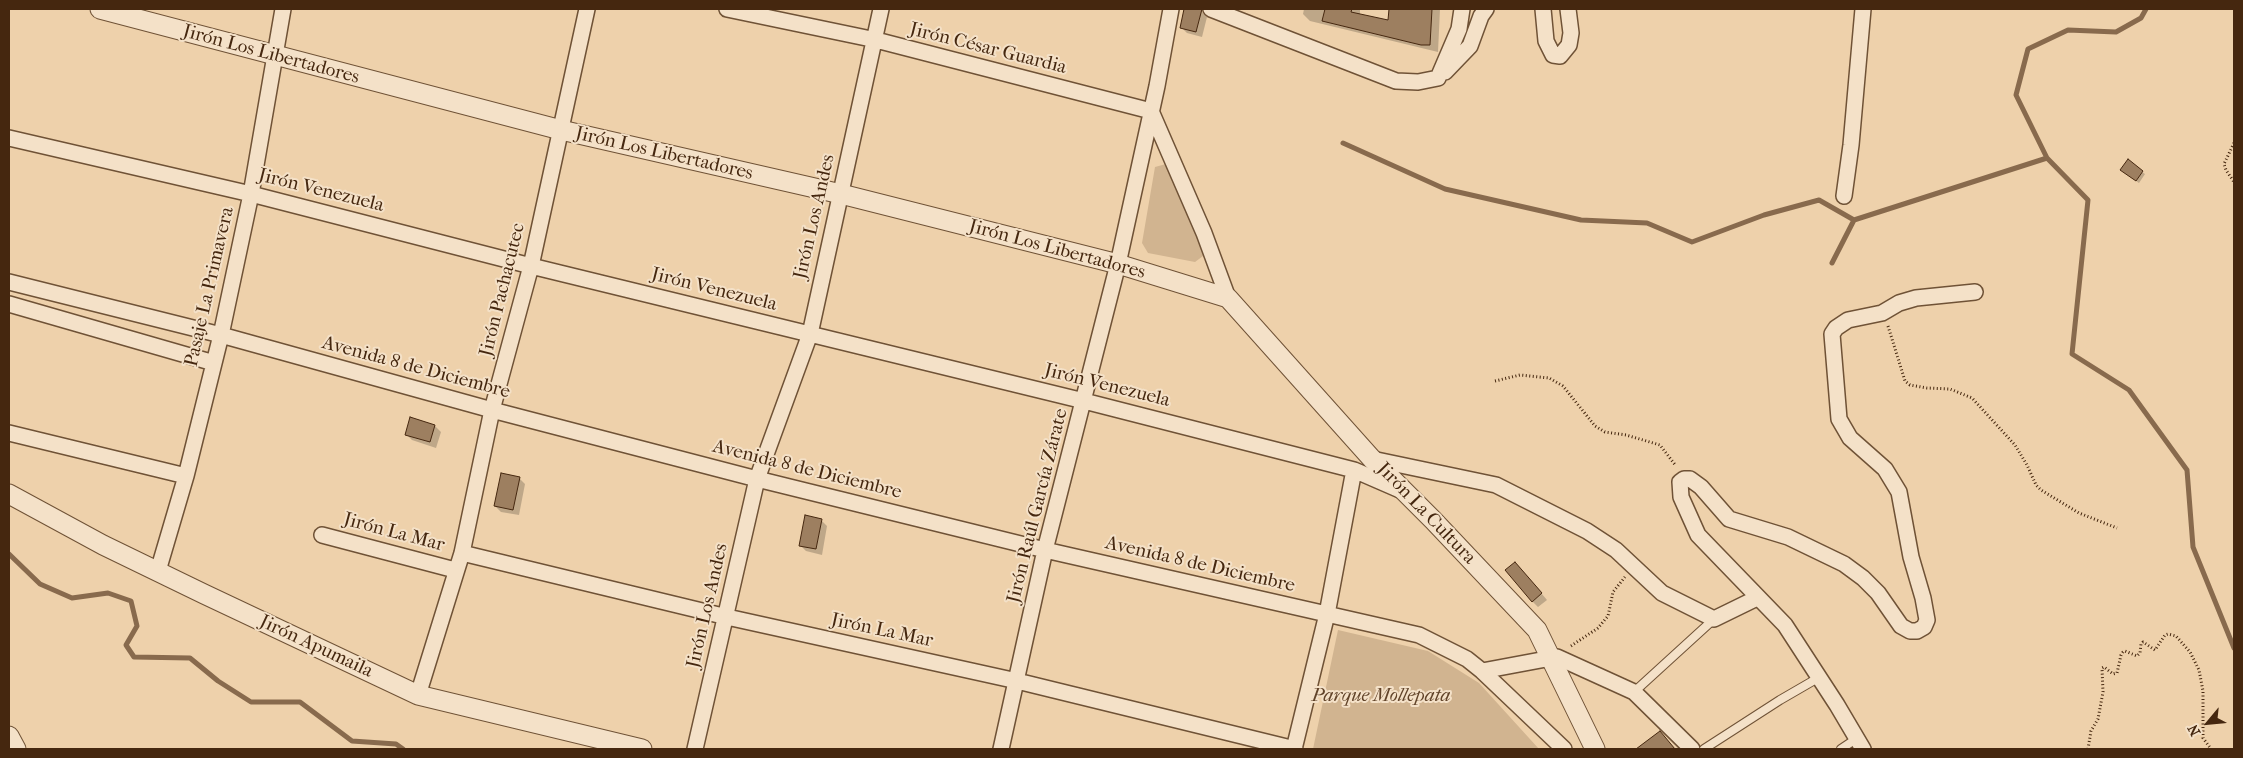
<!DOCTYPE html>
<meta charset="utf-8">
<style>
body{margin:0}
#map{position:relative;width:2243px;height:758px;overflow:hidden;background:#eed1ab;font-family:"IM FELL French Canon",serif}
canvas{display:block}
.frame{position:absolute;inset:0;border:10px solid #45270f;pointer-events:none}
.north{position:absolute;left:2183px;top:698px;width:50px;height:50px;-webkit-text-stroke:4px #f4e1c8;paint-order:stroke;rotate:242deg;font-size:14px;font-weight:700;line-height:20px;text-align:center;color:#45270f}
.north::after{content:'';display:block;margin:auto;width:18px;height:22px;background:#45270f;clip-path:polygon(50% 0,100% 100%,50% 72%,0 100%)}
</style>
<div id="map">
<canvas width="2243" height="758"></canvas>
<div class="frame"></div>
<div class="north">N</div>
</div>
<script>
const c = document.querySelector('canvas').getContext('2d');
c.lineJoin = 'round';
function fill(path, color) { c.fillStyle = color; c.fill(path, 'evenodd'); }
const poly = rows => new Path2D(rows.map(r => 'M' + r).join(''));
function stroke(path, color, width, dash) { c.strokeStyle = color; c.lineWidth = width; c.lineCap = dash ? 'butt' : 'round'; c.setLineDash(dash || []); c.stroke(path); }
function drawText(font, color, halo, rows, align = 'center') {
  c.font = font + ' "IM FELL French Canon",serif'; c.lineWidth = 4; c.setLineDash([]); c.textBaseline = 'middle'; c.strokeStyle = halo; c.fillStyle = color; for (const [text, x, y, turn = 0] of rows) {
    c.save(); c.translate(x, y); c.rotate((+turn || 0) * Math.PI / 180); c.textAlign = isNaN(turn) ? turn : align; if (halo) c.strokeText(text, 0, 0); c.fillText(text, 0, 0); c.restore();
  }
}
const green = poly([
 [1166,164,1205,244,1207,253,1195,262,1148,253,1142,243,1155,167],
 [1338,630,1428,651,1479,683,1539,749,1313,749]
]);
const shadow = poly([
 [1186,9,1201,11,1207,17,1202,37,1187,33,1181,27],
 [1304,9,1360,9,1360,15,1420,31,1420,9,1440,9,1438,52,1310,21,1303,14],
 [2142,172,2145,174,2139,183,2124,173],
 [435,426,441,432,436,448,412,440,406,434],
 [519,478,525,484,519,515,501,512,495,506],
 [821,520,827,526,822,555,806,551,800,545],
 [1521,569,1547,600,1538,607,1532,601]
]);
const stream = poly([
 [2146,9,2141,18,2116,32,2068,30,2028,49,2016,95,2047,158,2088,200,2072,354,2129,390,2187,470,2193,547,2234,648],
 [1343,143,1445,189,1581,220,1647,223,1692,242,1764,215,1819,200,1854,220,2047,158],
 [1832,263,1854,220],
 [9,554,40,584,72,598,108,593,131,601,137,626,126,645,134,657,190,658,218,681,251,702,300,702,352,741,396,744,403,749]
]);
const building = poly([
 [1184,9,1202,9,1196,32,1180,28,1184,9],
 [1325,9,1352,9,1351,12,1388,20,1389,9,1432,9,1430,45,1421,45,1322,21,1325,9],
 [2128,159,2143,171,2136,181,2120,170,2128,159],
 [410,417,435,425,430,442,405,435,410,417],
 [501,473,520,477,513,510,494,506,501,473],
 [805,515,822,519,816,549,799,546,805,515],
 [1515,562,1542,593,1532,602,1505,570,1515,562],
 [1660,731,1675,749,1636,749,1660,731]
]);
const path = poly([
 [2234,143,2224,164,2226,170,2234,182],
 [1888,326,1905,381,1910,385,1927,388,1950,389,1972,398,2015,445,2027,465,2036,485,2041,490,2079,513,2117,528],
 [1495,381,1520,375,1549,378,1563,386,1595,426,1605,432,1626,435,1660,445,1676,466],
 [1571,646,1598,628,1608,616,1613,592,1625,577],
 [2088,749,2091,731,2098,719,2103,692,2102,668,2104,667,2113,674,2117,673,2121,655,2123,652,2125,651,2137,656,2140,653,2141,644,2143,642,2155,650,2165,635,2168,634,2176,636,2190,652,2199,670,2203,691,2203,738,2211,749]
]);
const service = poly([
 [1634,692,1714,619],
 [1704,749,1780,700,1818,678],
 [1841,749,1856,739]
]);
const minor = poly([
 [727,9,876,40,1151,111,1204,233,1228,298],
 [1211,9,1396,81,1418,82,1438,78,1459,29,1462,9],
 [1543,9,1546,41,1553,55,1560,56,1569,45,1571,33,1568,9],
 [1445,72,1470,46,1481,16,1486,9],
 [9,138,251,194,531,266,1084,401,1354,470,1400,490],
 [1844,196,1851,145,1863,9],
 [9,282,221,335,492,410,757,479,1045,550,1419,635,1467,659,1482,671,1564,749],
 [9,304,214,363],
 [9,433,186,476],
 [1372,459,1496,485,1587,531,1616,550,1662,593,1714,619,1757,598],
 [322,535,455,570],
 [462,553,727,617,1017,681,1295,749],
 [158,571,186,476,221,335,251,194,283,9],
 [1482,671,1557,657,1634,692,1692,749],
 [418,695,462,553,492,410,531,266,587,9],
 [695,749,757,479,810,334,881,9],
 [1001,749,1045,550,1118,264,1157,86,1171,9],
 [1294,749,1327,614,1354,470],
 [1863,749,1837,705,1785,625,1698,535,1681,497,1680,482,1684,479,1690,479,1701,487,1729,519,1788,537,1844,564,1863,578,1878,593,1901,626,1910,631,1917,631,1924,627,1927,620,1923,598,1911,557,1899,492,1885,469,1850,438,1839,419,1832,334,1836,328,1848,320,1882,313,1899,303,1916,298,1975,292]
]);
const tertiary = poly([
 [100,9,561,130,841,194,1118,264,1228,298,1372,459,1433,520,1537,630,1595,749],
 [9,494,103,545,204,594,418,695,642,749],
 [9,736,16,749]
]);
const streetNames = [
 ["Jirón César Guardia",988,49,14],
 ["Jirón Los Libertadores",271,55,15],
 ["Jirón Los Libertadores",664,154,13],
 ["Jirón Venezuela",321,191,14],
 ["Jirón Los Andes",815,217,-77],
 ["Jirón Los Libertadores",1057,250,15],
 ["Pasaje La Primavera",210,287,-77],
 ["Jirón Pachacutec",503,290,-76],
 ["Jirón Venezuela",714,290,14],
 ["Avenida 8 de Diciembre",416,368,15],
 ["Jirón Venezuela",1107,386,14],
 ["Avenida 8 de Diciembre",807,470,14],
 ["Jirón Raúl García Zárate",1038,506,-76],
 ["Jirón La Cultura",1426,514,46],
 ["Jirón La Mar",394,533,15],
 ["Avenida 8 de Diciembre",1200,565,13],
 ["Jirón Los Andes",708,606,-77],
 ["Jirón La Mar",882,631,12],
 ["Jirón Apumaila",316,647,25]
];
const parkNames = [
 ["Parque Mollepata",1381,696]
];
fill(green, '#d1b490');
fill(shadow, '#0003');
stroke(stream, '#886a4d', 5);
fill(building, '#9d7f60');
stroke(building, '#45270f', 1);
stroke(service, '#6f5236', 10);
stroke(minor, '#6f5236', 18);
stroke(tertiary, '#6f5236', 21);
stroke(path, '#45270f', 3, [1, 2.5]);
stroke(service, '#f4e1c8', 8);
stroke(minor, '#f4e1c8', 15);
stroke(tertiary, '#f4e1c8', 19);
drawText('19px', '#45270f', '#f4e1c8', streetNames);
drawText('italic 19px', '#614329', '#f4e1c8', parkNames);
</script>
